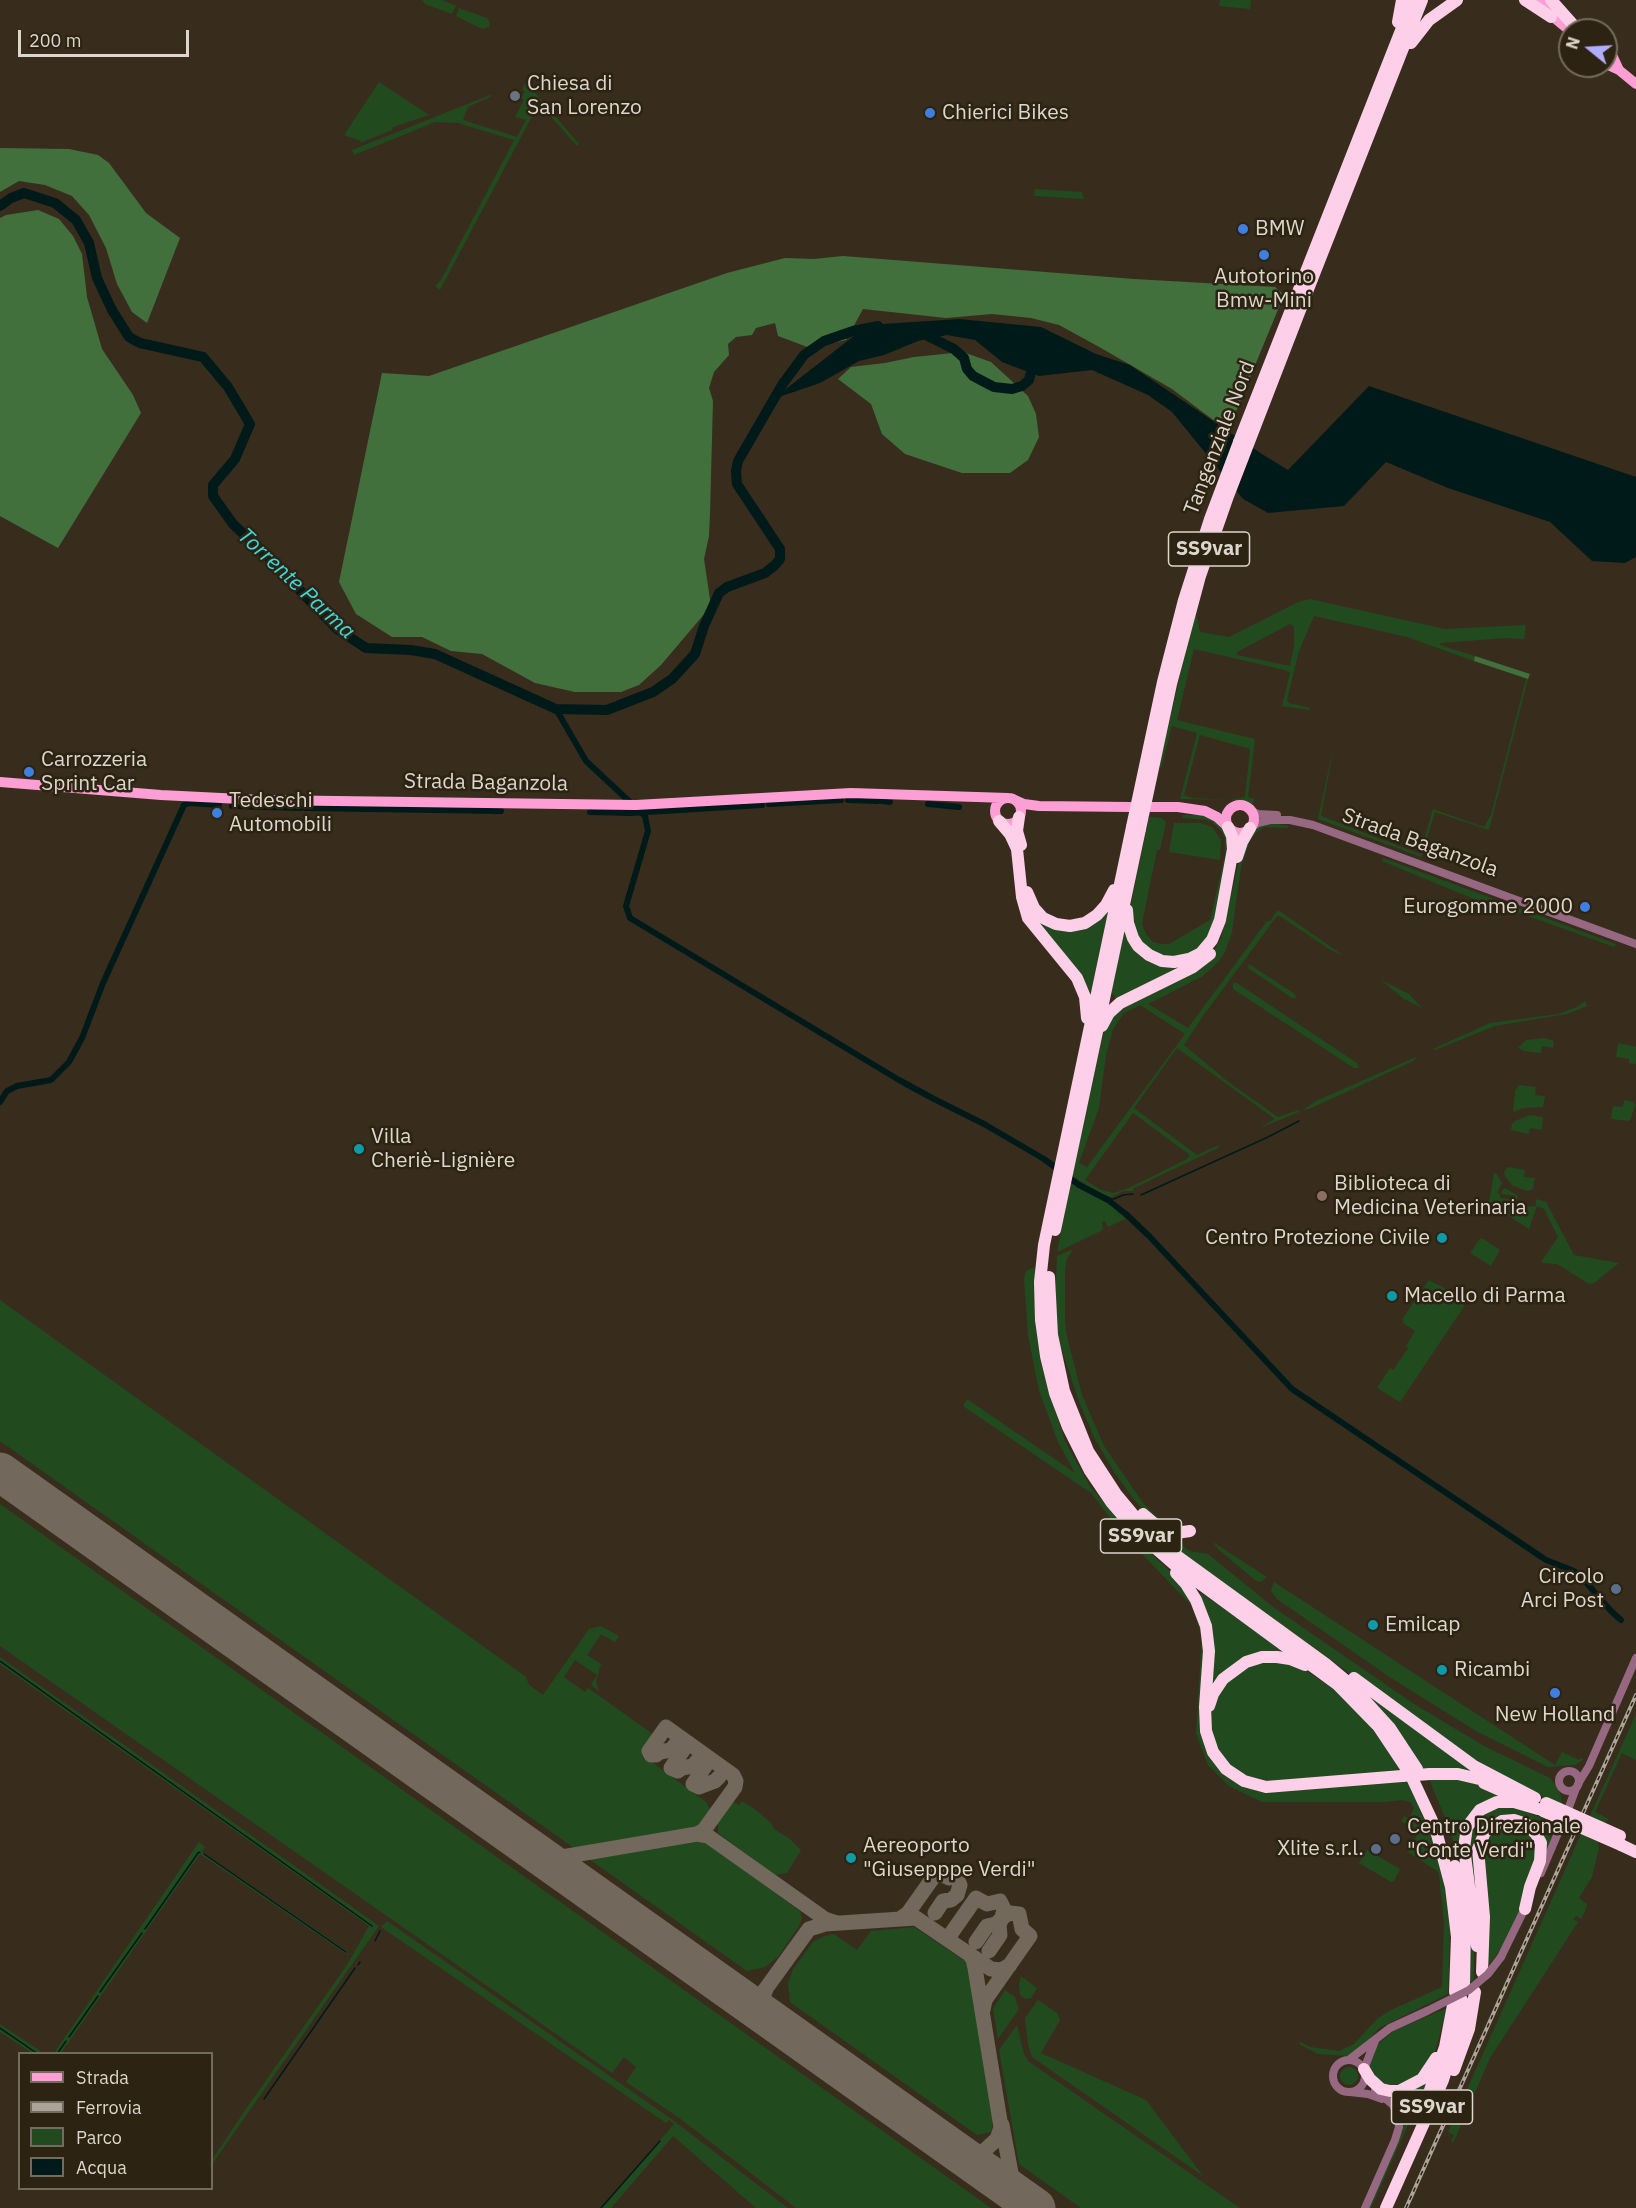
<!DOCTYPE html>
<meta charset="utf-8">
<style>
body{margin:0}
#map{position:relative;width:1636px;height:2208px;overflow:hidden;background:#382d1d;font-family:"IBM Plex Sans",sans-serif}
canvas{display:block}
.legend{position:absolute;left:18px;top:2052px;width:195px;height:138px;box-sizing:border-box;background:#2d2313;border:2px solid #736b5d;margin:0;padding:8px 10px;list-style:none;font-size:18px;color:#ddd6cc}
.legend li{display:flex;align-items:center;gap:12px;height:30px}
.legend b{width:30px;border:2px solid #736b5d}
.north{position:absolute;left:1558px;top:18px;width:60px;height:60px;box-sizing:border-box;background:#2d2313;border:2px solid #736b5d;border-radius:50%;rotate:288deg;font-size:16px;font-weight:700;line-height:24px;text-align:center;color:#ddd6cc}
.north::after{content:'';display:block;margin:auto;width:21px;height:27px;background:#aeaefb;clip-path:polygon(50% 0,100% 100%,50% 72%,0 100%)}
.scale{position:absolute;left:18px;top:30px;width:171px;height:27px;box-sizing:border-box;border:3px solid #ddd6cc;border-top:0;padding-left:8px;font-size:18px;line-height:21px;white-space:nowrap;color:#ddd6cc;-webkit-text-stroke:4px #2d2313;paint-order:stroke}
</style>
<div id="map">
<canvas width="1636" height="2208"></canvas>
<ul class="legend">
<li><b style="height:8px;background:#fd9ed4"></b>Strada</li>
<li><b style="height:8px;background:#ada499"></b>Ferrovia</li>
<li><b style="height:16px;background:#224a1f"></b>Parco</li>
<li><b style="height:16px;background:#001a1a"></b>Acqua</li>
</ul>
<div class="north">N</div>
<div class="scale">200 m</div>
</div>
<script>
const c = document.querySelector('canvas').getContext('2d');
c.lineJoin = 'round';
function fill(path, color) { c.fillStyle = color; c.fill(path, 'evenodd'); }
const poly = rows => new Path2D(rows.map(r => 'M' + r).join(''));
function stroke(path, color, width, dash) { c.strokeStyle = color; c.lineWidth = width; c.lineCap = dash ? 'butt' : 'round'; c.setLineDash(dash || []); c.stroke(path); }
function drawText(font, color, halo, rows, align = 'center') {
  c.font = font + ' "IBM Plex Sans",sans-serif'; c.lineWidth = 5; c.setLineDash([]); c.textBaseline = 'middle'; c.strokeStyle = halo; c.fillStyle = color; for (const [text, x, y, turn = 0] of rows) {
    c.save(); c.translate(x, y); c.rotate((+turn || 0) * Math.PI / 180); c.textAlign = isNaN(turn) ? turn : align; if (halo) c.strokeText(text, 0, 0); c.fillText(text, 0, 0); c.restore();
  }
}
const green = poly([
 [422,0,442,0,456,6,452,14,425,4],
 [1220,0,1251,0,1250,9,1219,6],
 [459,8,487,18,490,23,489,27,482,29,456,16],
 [379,82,429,115,393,127,392,130,360,143,361,141,344,135],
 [526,82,579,144,577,146,539,103,440,290,435,286,441,280,514,140,458,123,435,122,354,155,352,150,490,95,492,96,468,107,463,120,517,137,526,120,515,117,524,100,521,98,525,91,522,90],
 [1035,189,1082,192,1084,199,1034,196],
 [1310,599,1445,629,1526,625,1524,639,1506,638,1440,643,1440,645,1475,656,1474,661,1407,637,1314,616,1299,651,1287,700,1289,703,1310,708,1309,710,1282,706,1290,673,1285,670,1194,649,1177,720,1255,739,1248,797,1254,799,1253,804,1242,800,1180,799,1197,733,1172,726,1161,768,1159,767,1194,615,1197,616,1200,632,1229,637,1298,602],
 [1290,624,1294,627,1294,646,1290,666,1237,655,1237,652],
 [1200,735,1250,749,1245,797,1231,800,1192,798,1184,795],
 [1526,679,1528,679,1489,830,1435,812,1421,857,1318,819,1335,740,1321,816,1420,854,1433,809,1484,827,1491,815],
 [1182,815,1205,815,1221,824,1230,839,1216,923,1205,946,1182,958,1156,956,1137,940,1130,909,1149,817,1162,818,1166,822,1160,850,1157,850,1142,924,1146,934,1153,942,1161,944,1169,944,1210,920,1225,855,1225,839,1222,832,1212,822,1206,820,1183,818],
 [1174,823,1201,823,1212,827,1221,840,1220,860,1169,852],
 [1271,823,1288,826,1288,828,1264,827,1256,833,1250,841,1241,867,1232,932,1225,952,1219,961,1203,976,1148,1004,1188,1028,1267,921,1270,921,1278,910,1344,956,1329,949,1280,916,1277,916,1203,1016,1184,1045,1227,1081,1278,1117,1299,1110,1299,1112,1260,1128,1275,1119,1177,1048,1134,1108,1197,1155,1219,1145,1218,1148,1134,1188,1133,1191,1123,1191,1112,1197,1102,1194,1072,1176,1105,1026,1111,1015,1209,959,1221,938,1242,849,1255,829],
 [1140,1005,1185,1034,1087,1167,1079,1163,1099,1108,1106,1055,1113,1029,1124,1013],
 [1133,1113,1190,1155,1187,1159,1131,1187,1114,1193,1101,1190,1085,1180],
 [1383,858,1616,944,1614,947,1506,908,1474,899,1382,861],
 [1029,910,1056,928,1108,911,1091,992],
 [1124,933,1133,944,1187,964,1120,998,1116,998,1111,992],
 [1249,964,1295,994,1296,998,1292,998,1248,968],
 [1381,980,1409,994,1422,1008,1404,999],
 [1233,983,1237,983,1357,1063,1359,1068,1354,1068,1233,989],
 [1585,1001,1587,1006,1567,1014,1495,1026,1435,1050,1433,1049,1490,1023,1558,1014,1577,1007],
 [1545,1038,1554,1041,1553,1048,1542,1046,1541,1053,1524,1051,1518,1048,1526,1040],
 [1618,1043,1636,1047,1636,1064,1629,1063,1629,1059,1616,1057],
 [1416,1057,1415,1060,1368,1082,1309,1109,1303,1110,1316,1101],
 [1519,1085,1536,1087,1535,1095,1545,1096,1543,1107,1524,1108,1513,1112,1515,1091],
 [1624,1100,1633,1102,1635,1105,1631,1118,1629,1121,1611,1119,1613,1106,1623,1107],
 [1530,1115,1543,1117,1542,1130,1530,1128,1529,1134,1511,1130,1512,1124,1515,1121],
 [1508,1167,1525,1170,1524,1177,1535,1178,1533,1189,1527,1191,1513,1186,1505,1176,1504,1172],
 [1494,1173,1496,1173,1502,1183,1497,1193,1500,1194,1500,1198,1515,1200,1515,1196,1502,1194,1501,1192,1505,1188,1518,1196,1516,1203,1524,1207,1536,1206,1536,1199,1546,1202,1574,1255,1619,1263,1594,1283,1589,1284,1557,1264,1543,1263,1541,1262,1558,1237,1544,1209,1537,1206,1529,1229,1489,1203],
 [1071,1181,1110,1204,1125,1219,1108,1227,1105,1221,1102,1222,1103,1230,1057,1252],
 [1482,1238,1500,1250,1491,1266,1470,1253,1479,1240],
 [1073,1249,1067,1259,1065,1271,1065,1320,1067,1337,1082,1395,1104,1446,1143,1503,1157,1517,1170,1524,1187,1526,1184,1528,1169,1527,1145,1512,1133,1498,1116,1475,1095,1439,1079,1402,1058,1338,1055,1312,1057,1256],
 [1035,1267,1037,1336,1044,1375,1065,1441,1090,1486,1129,1533,1175,1576,1195,1603,1203,1627,1207,1749,1247,1788,1407,1781,1430,1832,1444,1880,1450,1928,1448,1994,1379,2028,1361,2049,1347,2056,1318,2054,1299,2044,1301,2042,1310,2047,1339,2051,1354,2044,1377,2019,1389,2011,1442,1987,1444,1924,1439,1875,1437,1871,1408,1852,1419,1831,1401,1821,1404,1816,1409,1819,1414,1808,1410,1802,1402,1800,1385,1802,1262,1802,1229,1786,1208,1765,1196,1733,1202,1636,1191,1605,1121,1532,1091,1493,963,1406,967,1399,1075,1473,1058,1442,1039,1391,1028,1335,1024,1279,1026,1271],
 [1429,1280,1446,1289,1445,1291,1465,1305,1400,1402,1377,1388,1390,1368,1393,1370,1408,1348,1406,1346,1415,1331,1403,1323,1403,1318],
 [0,1300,526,1677,529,1685,543,1695,589,1629,601,1626,619,1636,615,1642,601,1634,587,1655,601,1664,596,1681,599,1691,591,1685,597,1675,575,1660,564,1677,585,1692,588,1688,650,1732,654,1737,641,1754,706,1802,710,1809,708,1817,696,1827,574,1848,0,1441],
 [0,1504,991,2208,796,2208,678,2117,626,2082,636,2067,624,2057,612,2073,0,1646],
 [1154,1528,1181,1538,1183,1546,1189,1551,1208,1554,1273,1607,1414,1704,1484,1746,1550,1778,1559,1790,1563,1805,1502,1778,1470,1759,1236,1592,1172,1545],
 [1213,1542,1267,1577,1261,1582,1256,1581,1218,1549],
 [1274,1582,1555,1765,1562,1752,1579,1760,1580,1758,1584,1759,1575,1765,1548,1767,1476,1731,1391,1678,1277,1599,1271,1591],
 [1201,1593,1272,1642,1284,1651,1263,1654,1210,1691,1199,1594],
 [0,1657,379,1926,212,2164,212,2160,248,2106,347,1965,369,1926,0,1664],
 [1265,1660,1301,1667,1333,1689,1352,1705,1380,1737,1402,1771,1279,1783,1251,1780,1230,1768,1213,1740,1210,1713,1213,1700,1234,1672],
 [1363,1689,1489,1777,1424,1770,1397,1728],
 [1636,1714,1636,1760,1622,1753,1595,1812,1609,1819,1605,1823,1590,1816],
 [1429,1779,1464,1779,1508,1796,1468,1819,1474,1946,1474,1980,1470,1982,1470,1929,1463,1873,1449,1827],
 [742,1801,756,1810,772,1824,774,1829,790,1839,801,1850,787,1873,775,1875,718,1833,718,1823,730,1805,734,1802,739,1805],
 [1506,1804,1557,1824,1545,1854,1530,1823,1483,1829,1479,1931,1467,1841,1479,1815],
 [1504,1824,1525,1827,1539,1848,1521,1908,1502,1948,1485,1969,1483,1842],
 [1581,1834,1598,1842,1599,1848,1592,1877,1579,1898,1587,1904,1585,1911,1581,1919,1576,1916,1573,1919,1578,1922,1490,2058,1453,2143,1451,2141,1454,2135,1448,2132],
 [697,1840,704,1842,713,1847,800,1911,802,1918,799,1926,778,1957,765,1967,747,1971,589,1859],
 [199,1842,205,1847,202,1852,347,1951,348,1955,200,1854,61,2053,54,2053],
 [1367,1850,1400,1869,1394,1881,1391,1882,1359,1863],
 [387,1921,670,2118,788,2208,756,2208,673,2136,611,2208,602,2208,674,2124,669,2120,666,2123,381,1927],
 [914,1927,965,1961,968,1965,993,2122,991,2132,977,2135,790,2002,788,1983,793,1969,813,1942,824,1936,834,1934,857,1950,871,1931],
 [1021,1976,1037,1988,1031,1998,1025,1999,1020,1995,1019,1984],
 [1005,1990,1015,1997,1019,2009,998,2039,993,2009],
 [1038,2000,1057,2013,1060,2020,1041,2053,1146,2100,1203,2176,1032,2057,1028,2044,1025,2018],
 [1447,2008,1434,2055,1423,2073,1397,2088,1380,2085,1370,2068,1369,2064,1375,2048,1381,2041,1395,2030],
 [0,2024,43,2053,32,2053,0,2032],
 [1017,2025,1024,2054,1028,2061,1240,2208,1081,2208,1019,2164,999,2050],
 '1340 2076a9 9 0 1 1 18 0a9 9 0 1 1-18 0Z',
 [1428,2080,1371,2208,1369,2208,1402,2133,1403,2125,1395,2101,1388,2095]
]);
const forest = poly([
 [0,148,69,149,98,155,109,163,146,213,180,238,147,323,132,312,117,284,106,248,89,215,72,196,45,185,19,181,0,192],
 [38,210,59,219,73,236,82,254,87,297,102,349,133,395,141,413,58,548,0,516,0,218,6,215],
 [843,256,1134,279,1275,287,1284,295,1228,431,1172,389,1101,348,1059,325,1031,318,992,314,946,318,863,309,846,340,810,348,778,336,775,323,756,328,752,335,736,337,728,344,729,355,714,372,709,388,713,401,710,513,709,536,704,559,711,606,661,665,639,685,621,692,575,692,535,683,482,654,451,651,422,637,392,637,356,614,339,582,382,373,429,376,727,273,785,258,814,259],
 [963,352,991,362,1028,396,1036,414,1039,437,1028,460,1010,473,962,473,905,454,882,434,871,404,838,379,851,367,885,363,914,357],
 [1475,656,1530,674,1528,679,1474,661]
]);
const water = poly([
 [959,319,1041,327,1096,354,1130,365,1262,454,1288,470,1369,386,1636,477,1636,557,1625,563,1592,561,1550,522,1448,488,1386,462,1344,506,1268,513,1243,499,1172,412,1148,395,1092,370,1039,376,1002,362,975,340,947,335,918,341,884,355,859,361,820,383,773,399,868,325]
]);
const stream = poly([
 [1141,1195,1268,1137,1299,1121],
 [1105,1198,1114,1199,1123,1195,1133,1194],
 [0,1661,372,1926],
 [204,1854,346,1952],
 [145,1929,198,1853,200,1852],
 [375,1941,380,1931],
 [358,1965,360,1962],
 [100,1992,142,1933],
 [0,2028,38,2054],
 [69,2037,98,1996],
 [57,2054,66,2041],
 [264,2099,355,1968],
 [601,2208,660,2141]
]);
const canal = poly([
 [556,709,586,761,645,816,648,831,626,906,630,918,899,1080,934,1099,984,1124,1044,1159,1079,1185,1108,1200,1126,1214,1150,1237,1292,1389,1546,1560,1574,1571,1584,1580,1611,1611,1621,1620],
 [848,800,878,801],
 [882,801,890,802],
 [769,804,841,800],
 [928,804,959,807],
 [232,806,300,808],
 [305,808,501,811],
 [590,812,631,813,762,805],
 [0,1102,7,1091,17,1086,51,1080,69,1062,82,1038,103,983,184,805,189,803,219,805]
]);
const river = poly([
 [0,206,11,198,24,193,55,203,76,220,89,243,97,278,112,310,129,337,140,343,203,357,228,387,250,424,235,459,213,485,213,496,233,524,268,557,337,629,366,648,411,650,435,654,556,709,607,710,653,692,672,679,695,654,704,626,719,593,727,587,765,573,775,565,780,559,780,549,737,484,736,471,738,461,782,385,804,355,824,341,853,331,878,326],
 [920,332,954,349,964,358,967,369,973,376,994,387,1012,389,1022,386,1029,380,1034,360]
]);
const taxiway = poly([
 [688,1743,671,1768,678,1771,682,1768,693,1766,697,1761],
 [710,1759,693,1784,699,1787,715,1781,719,1777],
 [697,1834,708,1836,825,1919,837,1923],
 [535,1852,546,1857,556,1858,697,1834,704,1830,735,1787,736,1781,733,1775,666,1727,649,1751,651,1755,656,1755,660,1752,671,1750,675,1745],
 [901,1918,908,1913,937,1872,949,1878,956,1876,960,1885,957,1895,951,1900,943,1901,935,1913],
 [948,1938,976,1898,987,1904,1000,1901,1004,1909,1002,1918,996,1924,987,1926,976,1942],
 [766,1989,763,1997,763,2005,766,2013,772,2021],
 [734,1994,747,1998,762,1994,809,1929,825,1924,916,1918,991,1969,1001,1970,1010,1965],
 [983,2010,985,2000,1030,1936,1022,1929,1019,1914,1010,1913,1002,1918,999,1925,1000,1935,989,1951],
 [1002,2125,1012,2178,1021,2193,1037,2208],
 [953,2149,966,2155,984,2151,997,2139,1001,2127,975,1968,973,1959,968,1953]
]);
const runway = poly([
 [0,1472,1036,2208]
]);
const minor = poly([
 [1249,810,1258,814,1277,815],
 [1250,828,1258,823,1270,820,1290,820,1313,825,1636,944],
 '1559 1781a10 10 0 1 1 20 0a10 10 0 1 1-20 0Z',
 [1578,1784,1589,1766,1636,1658],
 [1569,1807,1576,1788],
 [1541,1873,1561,1826],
 [1501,1957,1527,1904],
 [1350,2059,1390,2028,1427,2011],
 '1333 2076a16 16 0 1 1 32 0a16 16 0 1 1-32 0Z',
 [1364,2069,1375,2041],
 [1350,2092,1368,2094,1382,2099],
 [1365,2208,1395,2140,1399,2127,1398,2116,1393,2105,1375,2090]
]);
const major = poly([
 [1537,0,1553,13],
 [1546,11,1570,31],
 [1606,42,1619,70],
 [1606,64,1619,70,1636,84],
 [0,782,161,795,261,800,636,805,851,793,1008,798],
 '995 811a13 13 0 1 1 26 0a13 13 0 1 1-26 0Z',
 [1015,800,1024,804,1039,806,1130,807],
 '1226 819a14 14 0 1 1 28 0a14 14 0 1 1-28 0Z',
 [1151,807,1178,807,1205,811,1217,817,1228,827]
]);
const highway = poly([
 [1525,0,1551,17],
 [1551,0,1575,27],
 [1398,22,1402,0],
 [1411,43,1429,20,1457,0],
 [1312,279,1422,0],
 [1239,442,1413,0],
 [1019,817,1017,831,1021,845],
 [999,821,1010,834,1017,849,1022,897,1028,918,1077,978,1085,997,1087,1018],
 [1132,827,1044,1245,1040,1282,1041,1320,1046,1356,1055,1393,1068,1427,1090,1471,1111,1502,1137,1532,1176,1566,1338,1685,1378,1726,1408,1771],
 [1237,857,1242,842,1250,828],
 [1027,892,1034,908,1043,918,1056,924,1070,926,1085,923,1097,915,1106,905,1114,890],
 [1127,910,1128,923,1133,938,1138,946,1149,955,1162,961,1174,962,1189,959,1201,953,1212,940,1220,920,1233,849,1232,836,1228,827],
 [1102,1026,1109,1013,1120,1003,1193,967,1210,954],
 [1055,1230,1140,829],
 [1049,1277,1052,1335,1064,1391,1088,1451,1116,1494,1141,1524,1169,1550,1326,1664,1350,1684,1390,1728,1417,1769],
 [1143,1514,1162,1530,1176,1533,1190,1531],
 [1176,1573,1186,1584,1196,1600,1206,1626,1209,1651,1205,1707,1206,1731,1213,1752,1226,1769,1244,1781,1266,1787,1402,1776],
 [1354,1678,1474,1766,1535,1798],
 [1209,1706,1213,1694,1223,1679,1246,1662,1262,1657,1277,1657,1290,1659,1305,1665],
 [1430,1774,1458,1774,1492,1782],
 [1413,1780,1435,1827,1451,1887,1457,1937,1455,1992],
 [1484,1783,1520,1799],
 [1621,1845,1636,1852],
 [1455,1866,1465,1927,1464,1987],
 [1477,1946,1464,1848,1467,1827,1480,1810,1497,1802,1514,1802,1538,1809],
 [1482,1972,1484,1917,1478,1849,1485,1832,1502,1821,1514,1820,1526,1824,1536,1834,1541,1843,1540,1861,1530,1887,1525,1909],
 [1364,2069,1370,2079,1381,2089,1390,2091,1399,2091,1422,2079,1436,2058],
 [1454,2070,1469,2029,1475,1992],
 [1429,2093,1445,2047,1453,2005],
 [1386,2208,1443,2080,1456,2038,1462,2000]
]);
const rail = poly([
 [1583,1813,1636,1695],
 [1406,2208,1575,1832]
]);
const minorBridge = poly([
 [1427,2011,1469,1990,1488,1974,1501,1957]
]);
const highwayBridge = poly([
 [1132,827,1163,682,1184,600,1210,519,1239,442],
 [1140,829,1171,684,1200,576,1228,496,1312,279],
 [1402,1776,1430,1774],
 [1546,1803,1620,1836],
 [1543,1811,1621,1845]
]);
const markers = [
 [515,96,6,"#6b7280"],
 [930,113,6,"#3f7fe0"],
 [1243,229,6,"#3f7fe0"],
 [1264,255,6,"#3f7fe0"],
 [29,772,6,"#3f7fe0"],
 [217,813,6,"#3f7fe0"],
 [1585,907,6,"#3f7fe0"],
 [359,1149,6,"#0f9aa8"],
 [1322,1196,6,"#8d6e63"],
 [1442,1238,6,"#0f9aa8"],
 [1392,1296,6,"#0f9aa8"],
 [1616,1589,6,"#5c6f8a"],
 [1373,1625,6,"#0f9aa8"],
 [1442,1670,6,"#0f9aa8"],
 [1555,1693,6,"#3f7fe0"],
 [1395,1839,6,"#5c6f8a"],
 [1376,1849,6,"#5c6f8a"],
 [851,1858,6,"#0f9aa8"]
];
const shields = [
 [1209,549,81],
 [1141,1536,81],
 [1432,2107,81]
];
const shieldNames = [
 ["SS9var",1209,549],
 ["SS9var",1141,1536],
 ["SS9var",1432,2107]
];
const poiNames = [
 ["Chiesa di",527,84],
 ["San Lorenzo",527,108],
 ["Chierici Bikes",942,113],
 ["BMW",1255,229],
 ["Autotorino",1264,277,"center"],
 ["Bmw-Mini",1264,301,"center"],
 ["Carrozzeria",41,760],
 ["Sprint Car",41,784],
 ["Tedeschi",229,801],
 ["Automobili",229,825],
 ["Eurogomme 2000",1573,907,"right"],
 ["Villa",371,1137],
 ["Cheriè-Lignière",371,1161],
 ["Biblioteca di",1334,1184],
 ["Medicina Veterinaria",1334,1208],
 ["Centro Protezione Civile",1430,1238,"right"],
 ["Macello di Parma",1404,1296],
 ["Circolo",1604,1577,"right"],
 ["Arci Post",1604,1601,"right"],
 ["Emilcap",1385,1625],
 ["Ricambi",1454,1670],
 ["New Holland",1555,1715,"center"],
 ["Centro Direzionale",1407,1827],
 ["\"Conte Verdi\"",1407,1851],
 ["Aereoporto",863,1846],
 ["\"Giusepppe Verdi\"",863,1870],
 ["Xlite s.r.l.",1364,1849,"right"]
];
const streetNames = [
 ["Tangenziale Nord",1220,438,-69],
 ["Strada Baganzola",486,783,1],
 ["Strada Baganzola",1420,843,20]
];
const waterNames = [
 ["Torrente Parma",296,584,43]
];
fill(green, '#224a1f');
fill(forest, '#42703d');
fill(water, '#001a1a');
stroke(stream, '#001a1a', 1.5);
stroke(canal, '#001a1a', 6);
stroke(river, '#001a1a', 10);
stroke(taxiway, '#72685b', 15);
stroke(runway, '#72685b', 39);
stroke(minor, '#966881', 8);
stroke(major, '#fd9ed4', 10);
stroke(highway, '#fecfe8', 12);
stroke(rail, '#ada499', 4);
stroke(rail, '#2d2313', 1.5, [4.5]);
stroke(minorBridge, '#966881', 8);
stroke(highwayBridge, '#fecfe8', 12);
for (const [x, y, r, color] of markers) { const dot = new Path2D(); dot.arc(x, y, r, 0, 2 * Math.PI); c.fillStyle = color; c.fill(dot); stroke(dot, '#2d2313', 2); }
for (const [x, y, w] of shields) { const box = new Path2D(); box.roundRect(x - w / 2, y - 17, w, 34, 4.5); c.fillStyle = '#2d2313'; c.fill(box); stroke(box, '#ddd6cc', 1.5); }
drawText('bold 20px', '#ddd6cc', null, shieldNames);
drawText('21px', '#ddd6cc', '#2d2313', poiNames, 'left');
drawText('21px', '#ddd6cc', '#2d2313', streetNames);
drawText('italic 22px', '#3fd7d8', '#2d2313', waterNames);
</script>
